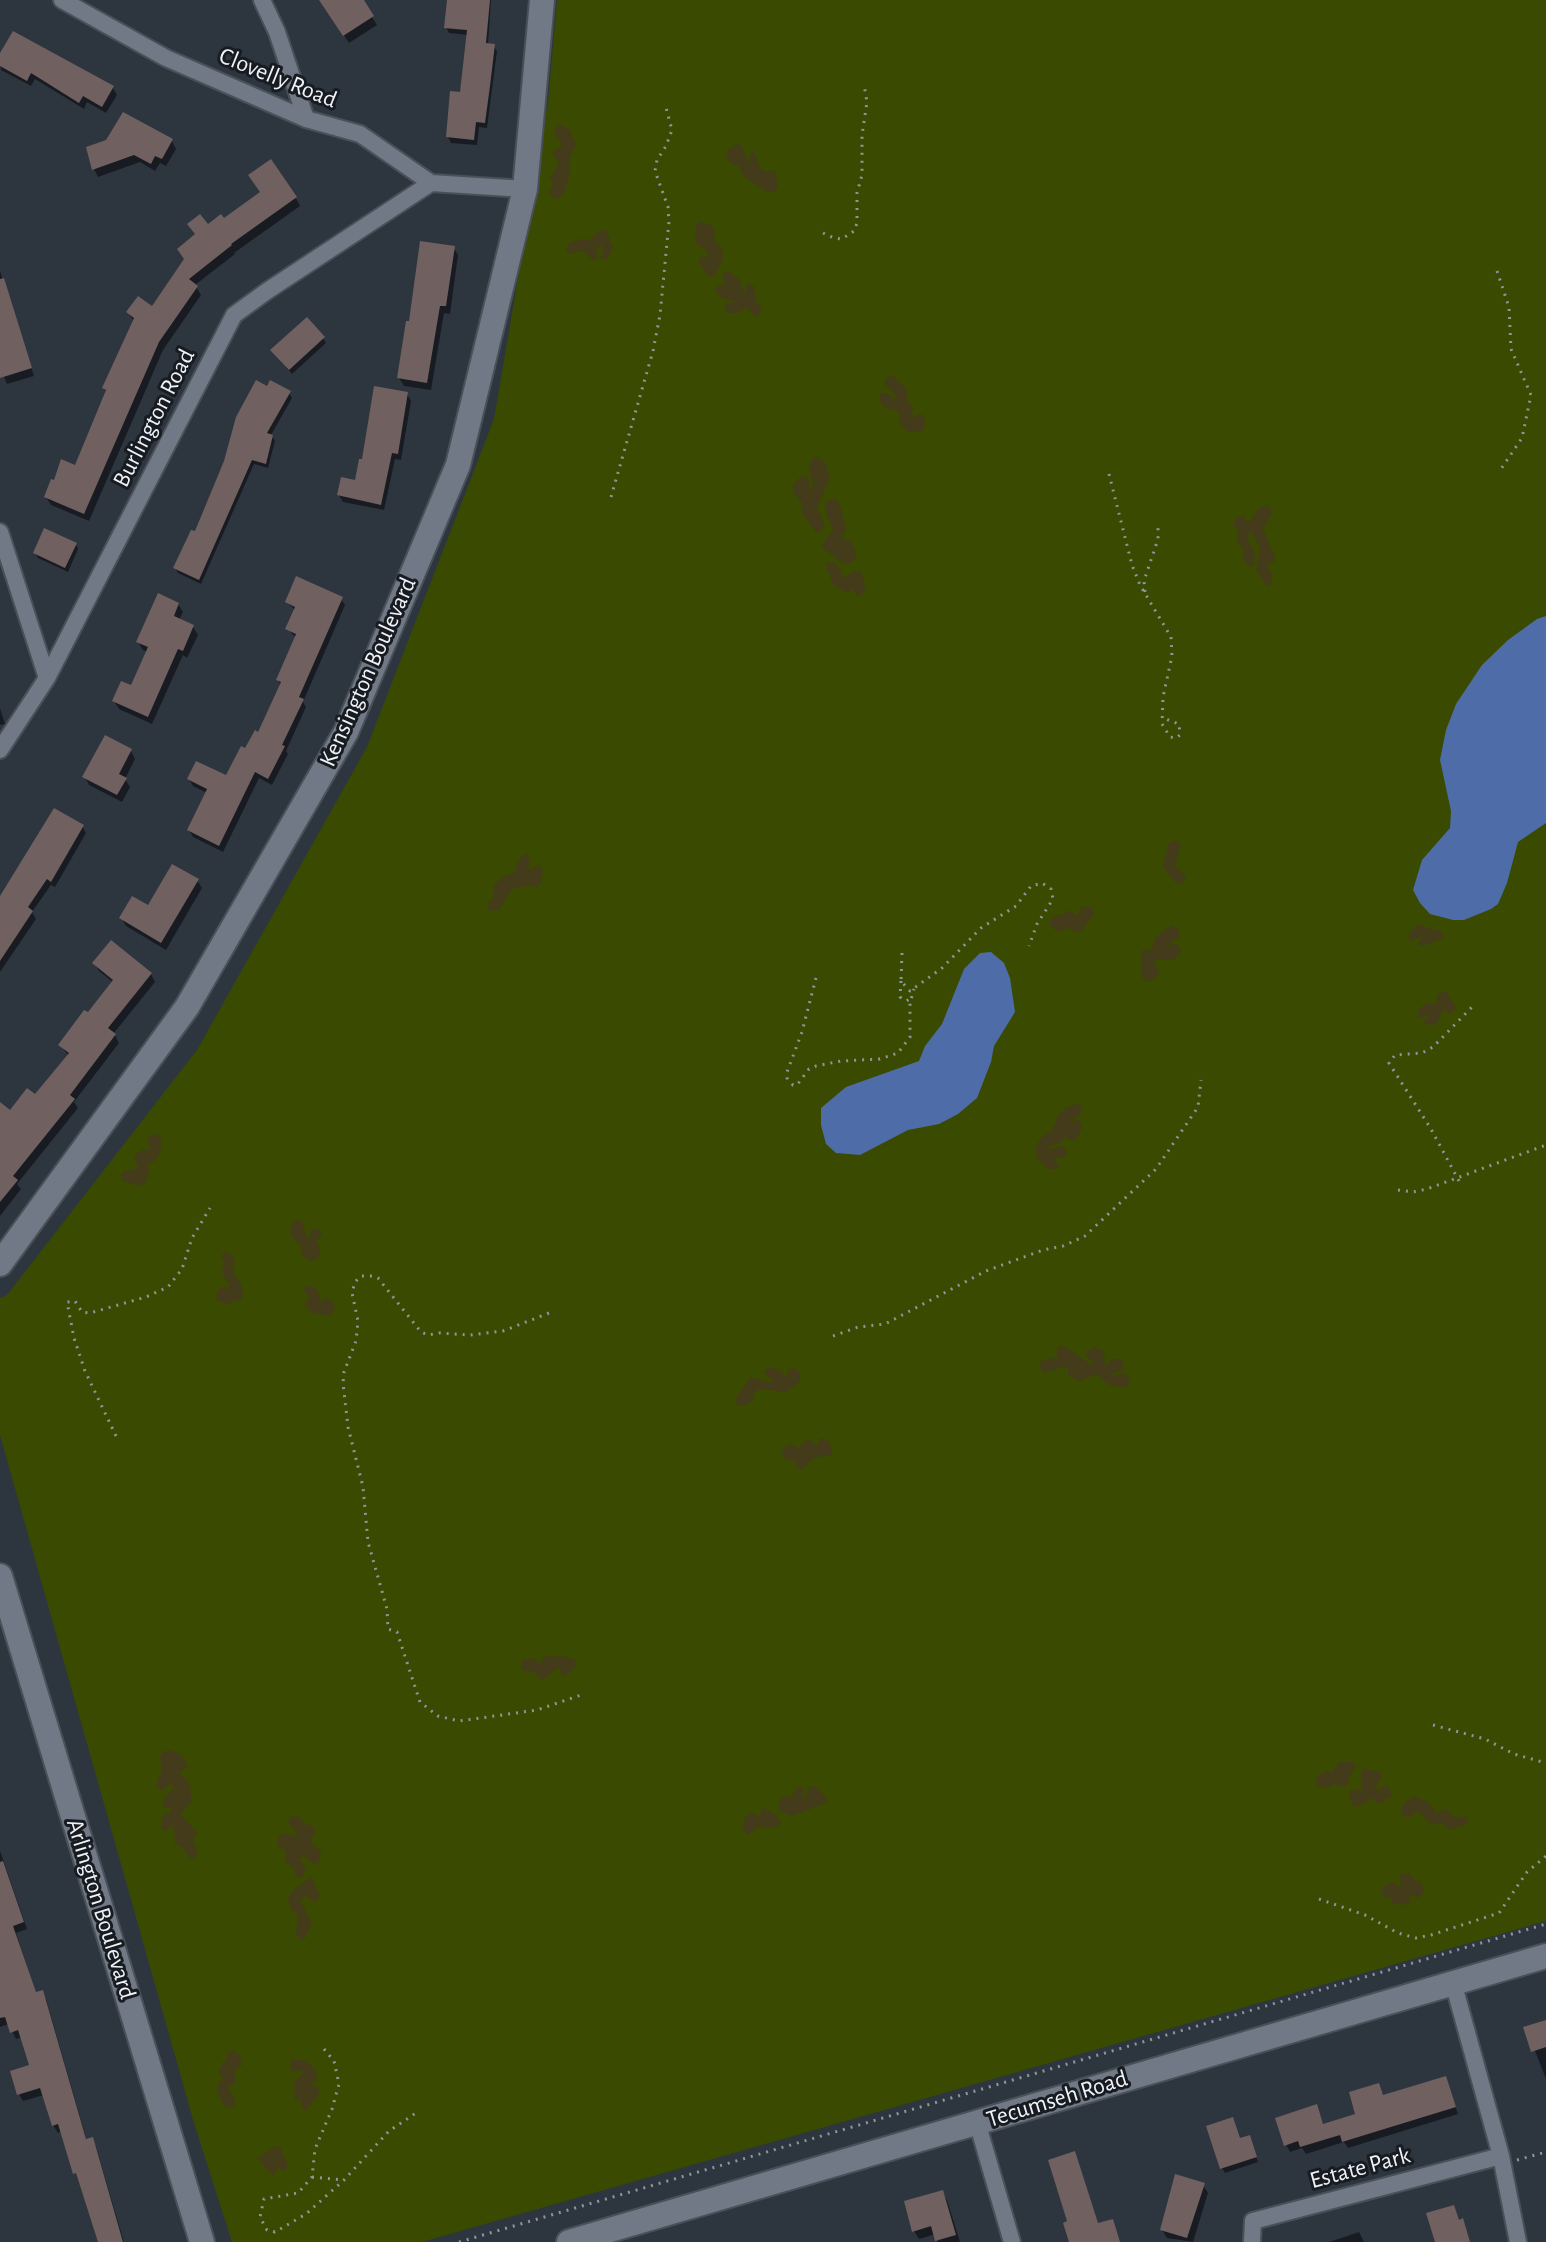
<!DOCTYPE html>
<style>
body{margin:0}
canvas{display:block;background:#2d353f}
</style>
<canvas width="1546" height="2242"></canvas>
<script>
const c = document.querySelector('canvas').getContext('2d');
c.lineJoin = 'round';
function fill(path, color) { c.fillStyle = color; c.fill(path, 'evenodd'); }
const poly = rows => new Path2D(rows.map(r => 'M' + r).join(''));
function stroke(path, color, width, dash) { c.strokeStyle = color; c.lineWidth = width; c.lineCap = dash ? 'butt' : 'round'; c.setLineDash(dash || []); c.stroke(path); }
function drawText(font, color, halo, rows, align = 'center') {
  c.font = font + ' "Alegreya Sans",sans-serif'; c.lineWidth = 6; c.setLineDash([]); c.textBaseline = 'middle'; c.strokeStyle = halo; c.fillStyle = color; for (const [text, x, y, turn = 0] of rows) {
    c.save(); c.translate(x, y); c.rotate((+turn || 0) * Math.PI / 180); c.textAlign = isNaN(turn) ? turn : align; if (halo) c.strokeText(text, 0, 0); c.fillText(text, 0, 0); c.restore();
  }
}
const green = poly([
 [557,0,1546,0,1546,1921,422,2242,232,2242,194,2123,0,1435,0,1298,7,1295,197,1050,367,747,494,419,548,102]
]);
const sand = poly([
 [560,124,568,128,576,144,570,157,570,174,564,193,558,199,551,196,549,193,553,183,550,177,559,163,553,154,554,150,563,145,554,135,556,127],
 [737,144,742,146,749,165,749,155,754,151,761,169,766,172,775,171,778,188,772,193,766,191,745,178,739,166,731,164,726,156,729,149],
 [700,221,713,226,715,233,713,241,720,245,722,251,723,258,714,277,708,276,699,262,700,258,708,256,707,251,695,242,696,226],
 [606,230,613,248,607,259,601,258,603,249,601,244,597,250,598,258,593,261,584,251,568,253,566,249,569,243,581,239,589,240,599,231],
 [728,271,740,280,745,295,747,283,754,286,756,301,762,309,758,315,755,316,746,308,736,314,727,312,725,304,737,301,723,299,715,290,717,287,725,284,722,279,723,274],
 [892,375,907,389,907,401,914,408,910,419,917,414,923,415,925,422,924,429,920,432,908,432,900,423,898,411,885,408,879,399,881,393,888,393,893,399,897,397,885,384,886,378],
 [819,457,825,463,830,477,817,508,825,526,820,532,816,532,803,515,801,510,803,504,794,493,793,485,800,477,805,476,810,482,809,491,811,492,813,483,808,469,813,458],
 [834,498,837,499,840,506,846,528,842,539,850,540,856,552,855,560,848,564,841,562,823,548,822,544,833,529,825,510,826,502],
 [1269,505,1272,514,1263,529,1275,557,1274,562,1267,564,1272,574,1271,585,1267,586,1256,571,1260,548,1258,543,1251,532,1249,533,1248,540,1255,552,1254,564,1248,567,1243,559,1243,547,1237,543,1239,531,1234,527,1234,520,1238,517,1244,516,1246,521,1250,521,1259,508],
 [834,562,841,570,842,578,856,571,861,572,866,587,862,594,857,596,853,589,846,593,833,584,826,566,827,563],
 [1172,841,1178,841,1181,844,1175,865,1184,874,1186,879,1180,884,1176,883,1163,867,1168,845],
 [525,854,529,855,530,862,528,870,539,865,543,870,541,883,536,887,529,885,519,888,513,887,500,909,490,911,487,904,494,898,494,886,501,878,515,872,517,862],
 [1089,906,1095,913,1081,931,1075,932,1070,928,1057,931,1050,926,1050,920,1055,915,1062,916,1069,910,1077,916,1082,907],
 [1419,924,1432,930,1442,930,1443,938,1423,946,1418,944,1423,936,1410,941,1409,933],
 [1172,925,1178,929,1180,936,1167,945,1178,944,1181,951,1174,960,1154,960,1159,974,1153,980,1145,981,1141,975,1141,952,1144,949,1151,951,1156,937],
 [1446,991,1456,1008,1450,1014,1444,1009,1436,1025,1425,1024,1424,1021,1430,1014,1419,1018,1418,1010,1428,1003,1436,1004,1438,994],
 [1078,1104,1082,1107,1081,1114,1069,1122,1079,1120,1082,1125,1081,1130,1076,1139,1069,1140,1065,1135,1062,1142,1048,1147,1049,1150,1063,1146,1067,1153,1064,1157,1053,1159,1059,1165,1058,1169,1049,1169,1037,1159,1036,1147,1042,1137,1052,1130,1058,1116,1065,1108],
 [154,1133,162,1137,160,1152,155,1161,148,1163,149,1173,146,1182,139,1186,123,1181,121,1174,124,1171,139,1168,134,1159,137,1153,142,1150,151,1149,147,1140],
 [299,1220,303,1223,307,1240,313,1229,318,1229,322,1233,316,1243,321,1249,318,1258,309,1261,301,1255,301,1246,292,1237,290,1229,294,1221],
 [226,1252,234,1257,234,1274,241,1284,243,1295,241,1299,226,1304,217,1300,216,1295,220,1287,230,1287,221,1270,224,1264,221,1256],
 [309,1285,317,1289,321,1302,327,1298,333,1302,335,1308,330,1315,311,1313,305,1306,305,1303,310,1299,303,1289],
 [1064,1346,1091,1365,1093,1362,1086,1356,1086,1352,1094,1347,1104,1351,1105,1366,1114,1358,1122,1360,1124,1369,1113,1373,1113,1377,1123,1373,1128,1376,1130,1384,1124,1387,1109,1385,1097,1374,1079,1381,1068,1375,1068,1368,1065,1366,1044,1373,1040,1368,1041,1361,1057,1357,1057,1347],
 [768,1367,780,1370,786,1378,788,1370,795,1368,801,1374,800,1381,786,1392,760,1389,754,1392,754,1400,741,1406,736,1403,737,1396,751,1377,768,1382,775,1382,764,1372],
 [823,1438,830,1443,832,1455,816,1457,802,1469,798,1469,795,1461,786,1460,782,1455,783,1447,791,1444,799,1448,805,1441,810,1440,818,1447,819,1439],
 [548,1656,568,1657,575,1660,576,1665,566,1676,562,1675,559,1668,556,1669,542,1681,534,1672,522,1670,522,1661,532,1658,541,1664,543,1658],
 [171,1750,181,1755,188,1766,179,1773,189,1782,192,1801,181,1814,197,1833,193,1840,198,1852,193,1859,188,1857,183,1847,175,1844,174,1825,165,1831,161,1828,163,1815,170,1812,172,1808,163,1807,163,1799,174,1787,171,1783,162,1791,156,1787,162,1768,160,1757,163,1752],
 [1339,1762,1353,1762,1356,1765,1349,1777,1348,1784,1345,1787,1334,1784,1328,1788,1317,1786,1315,1781,1319,1775,1327,1771,1332,1773],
 [1364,1768,1381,1773,1381,1779,1375,1788,1378,1790,1384,1786,1388,1786,1392,1796,1378,1804,1370,1797,1366,1803,1354,1807,1348,1793,1352,1790,1362,1790,1361,1772],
 [801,1786,804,1790,802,1798,805,1798,809,1787,815,1786,827,1799,827,1802,792,1816,778,1810,780,1800,784,1796,791,1798,797,1787],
 [1413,1796,1428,1802,1436,1812,1447,1809,1455,1818,1466,1816,1469,1823,1450,1830,1442,1823,1432,1825,1418,1811,1410,1817,1403,1816,1401,1812,1403,1804],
 [762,1808,775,1813,781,1823,779,1826,768,1828,760,1826,748,1835,742,1828,745,1818,750,1812,759,1817],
 [298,1816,304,1824,313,1826,315,1832,310,1842,321,1851,319,1862,314,1864,304,1856,299,1858,306,1869,301,1878,296,1877,294,1868,285,1862,286,1850,280,1848,277,1842,280,1835,284,1833,296,1837,297,1833,288,1822,290,1817],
 [1403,1873,1409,1873,1414,1877,1412,1882,1419,1881,1425,1891,1419,1898,1410,1895,1410,1903,1402,1905,1392,1902,1391,1898,1384,1897,1381,1888,1392,1882,1401,1888,1400,1876],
 [311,1877,320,1896,316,1902,305,1896,300,1900,312,1923,306,1937,301,1940,296,1934,298,1916,292,1911,288,1899,292,1891],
 [232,2049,240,2056,242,2065,235,2071,235,2084,228,2086,235,2101,234,2106,230,2108,224,2105,217,2092,218,2084,224,2077,219,2075,219,2070,223,2062,228,2061,226,2055],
 [291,2059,307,2061,316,2071,317,2081,309,2082,318,2088,320,2093,306,2110,301,2107,302,2100,295,2099,294,2086,295,2081,304,2072,301,2070,293,2072,290,2066],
 [276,2146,280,2147,288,2166,284,2171,278,2168,273,2176,257,2158]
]);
const water = poly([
 [1546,616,1546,823,1518,842,1507,883,1498,904,1491,909,1464,920,1453,920,1430,914,1420,903,1413,890,1422,860,1450,828,1451,811,1440,760,1446,730,1456,704,1482,665,1508,640,1537,619],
 [991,952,1004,963,1010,978,1015,1012,994,1046,991,1062,977,1098,958,1114,939,1124,908,1130,860,1155,836,1153,826,1144,821,1125,821,1108,846,1087,919,1061,925,1046,942,1024,964,969,980,953]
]);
const shadow = poly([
 [321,0,361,0,377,25,349,43],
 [449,0,491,0,488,45,493,45,497,51,487,128,479,127,477,145,451,143,448,137,462,94,468,35,449,33,446,27],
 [0,57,113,88,117,95,106,113,87,102,84,109,35,79,31,86,1,70],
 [172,141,176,149,166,166,160,163,155,171,140,162,98,177,94,169],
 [296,198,300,206,234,253,235,254,195,285,201,295,163,350,89,521,51,505,46,497,76,467,106,392,104,388,133,320,128,312,152,308,208,227],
 [453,247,458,255,450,314,444,313,431,390,404,386,399,378],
 [0,271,34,376,7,384,0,368],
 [323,338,326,343,292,374,276,355],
 [268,388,289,393,292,398,271,435,275,441,268,468,254,464,201,584,178,573,175,568,196,534],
 [407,394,411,401,401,460,395,459,384,510,343,502,339,495,357,482],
 [76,544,78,549,68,572,38,558,35,553],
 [341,599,345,605,303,702,306,707,286,751,288,754,272,785,259,778,223,852,193,837,189,830,207,793,193,786,189,779,227,778,259,735,281,686,278,680,296,638,288,629,296,611,287,602],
 [178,604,183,612,179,620,193,627,198,635,187,658,183,655,152,724,119,709,114,701,132,687,148,652,143,650,138,642],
 [0,708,5,724,0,725],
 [131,751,135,759,125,779,130,787,122,802,89,785,85,777],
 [82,826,86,833,55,887,51,885,32,912,36,919,0,972,0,900],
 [197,880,202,888,166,950,126,926,121,918,148,908],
 [94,963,151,974,155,982,114,1033,119,1043,74,1102,78,1108,17,1184,21,1189,0,1216,0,1117,36,1097,69,1056,60,1045,114,983,99,971],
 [0,1851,27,1929,16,1933,36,1994,42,1992,46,1999,87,2141,92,2140,96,2147,124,2242,100,2242,62,2131,58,2133,53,2125,44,2095,23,2101,19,2094,31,2066,22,2037,16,2039,9,2024,0,2027],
 [1546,2022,1546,2079,1526,2028],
 [1445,2078,1458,2114,1348,2148,1344,2142,1306,2154,1302,2148,1290,2152,1286,2145,1316,2107,1324,2126,1358,2115,1378,2086,1383,2097],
 [1240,2140,1251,2143,1258,2162,1225,2173,1222,2168],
 [1203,2185,1208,2193,1193,2242,1167,2238,1162,2230],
 [942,2192,947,2200,960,2242,938,2242,936,2234,919,2239,914,2231],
 [1359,2232,1364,2242,1329,2242]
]);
const building = poly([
 [319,0,364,0,374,16,343,36],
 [447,0,490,0,486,43,495,44,490,86,485,123,476,122,474,140,446,137,450,91,460,92,467,30,444,28],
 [13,31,114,86,102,107,83,96,79,103,31,73,27,81,0,66,0,53],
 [123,112,173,139,162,159,155,156,151,164,134,155,92,170,86,147,106,140],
 [271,159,297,197,231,244,232,245,189,279,198,286,159,342,84,514,44,497,51,479,54,480,61,459,75,465,106,390,102,388,134,318,126,312,138,296,152,306,184,259,177,249,195,234,187,224,200,214,208,224,221,214,224,218,260,192,248,175],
 [420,241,455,246,446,306,440,306,427,383,397,378,406,321,409,321],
 [4,278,32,368,0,378,0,279],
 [307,317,325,337,289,370,270,350],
 [256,380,267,386,270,380,291,391,267,433,273,435,266,464,252,460,199,580,173,568,191,530,195,531,224,461,236,417],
 [374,386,408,392,398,454,392,453,381,505,337,495,341,477,355,480,359,459,362,459],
 [44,528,77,543,65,568,33,553],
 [296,576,343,597,299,697,304,699,282,745,285,746,268,779,255,772,219,846,187,830,207,789,187,779,196,761,226,775,241,746,245,748,255,730,258,732,281,682,276,680,296,634,285,629,295,607,285,602],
 [158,593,179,603,174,616,194,625,183,651,178,649,148,717,112,701,121,681,131,685,148,647,136,642],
 [105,735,132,749,119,774,127,778,117,795,82,777],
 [54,808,84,825,51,882,47,879,28,907,33,911,0,961,0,896],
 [172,864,199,879,161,943,119,918,132,896,148,905],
 [111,940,152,973,108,1028,116,1034,70,1095,75,1099,13,1176,18,1180,0,1202,0,1102,10,1110,27,1088,35,1094,69,1053,58,1045,84,1010,88,1012,113,980,92,963],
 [3,1861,24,1922,13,1926,36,1992,43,1990,86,2139,93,2137,123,2242,98,2242,76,2173,73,2174,58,2124,52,2126,40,2088,17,2095,10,2071,29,2065,18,2030,10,2033,5,2017,0,2018,0,1862],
 [1546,2020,1546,2047,1531,2052,1523,2027],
 [1446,2076,1456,2107,1342,2142,1340,2135,1300,2147,1298,2141,1284,2146,1275,2118,1317,2104,1323,2124,1355,2114,1349,2092,1379,2083,1383,2095],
 [1233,2117,1240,2138,1250,2135,1257,2157,1220,2169,1206,2126],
 [1075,2151,1098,2223,1113,2219,1120,2242,1069,2242,1063,2223,1067,2221,1048,2160],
 [1175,2174,1205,2183,1187,2238,1160,2230],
 [943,2190,956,2235,935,2241,931,2226,912,2232,904,2201],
 [1454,2205,1459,2220,1463,2218,1470,2242,1435,2242,1426,2213]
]);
const path = poly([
 [823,233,834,238,842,239,854,231,857,223,857,193,862,175,862,135,867,102,864,85],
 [1497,271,1509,307,1511,349,1531,395,1522,438,1501,469],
 [1109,474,1132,565,1140,585,1171,637,1172,656,1163,697,1162,724,1170,737,1176,738,1180,735,1179,724,1163,718],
 [611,497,653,351,660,315,669,222,668,207,655,171,657,160,666,146,672,130,665,104],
 [1145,592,1144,581,1158,539,1158,523],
 [902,953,901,981,910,991,942,968,981,928,1016,906,1031,886,1042,883,1051,889,1053,899,1037,924,1029,946],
 [816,978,802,1032,787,1072,787,1078,793,1085,797,1085,809,1069,816,1066,841,1061,880,1059,898,1053,910,1037,910,1003,914,989],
 [901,981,900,997,906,1001,910,999],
 [1459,1181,1431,1129,1389,1063,1395,1055,1422,1053,1433,1047,1473,1006],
 [1398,1190,1413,1192,1427,1189,1546,1145],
 [549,1313,503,1331,470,1335,439,1333,428,1335,421,1332,378,1278,373,1276,361,1276,355,1282,352,1293,358,1321,356,1341,344,1372,343,1383,348,1427,363,1487,368,1542,387,1609,388,1629,397,1632,420,1702,438,1716,459,1721,537,1710,584,1694],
 [833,1336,858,1327,885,1324,986,1271,1043,1250,1063,1246,1085,1236,1156,1169,1198,1107,1201,1080],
 [116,1436,85,1371,74,1338,67,1302,75,1301,82,1312,90,1313,146,1297,168,1287,182,1269,192,1238,210,1208],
 [1433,1725,1485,1739,1514,1754,1546,1763],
 [1319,1899,1365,1915,1398,1933,1416,1938,1431,1935,1499,1913,1527,1872,1546,1856],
 [324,2049,334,2061,339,2084,332,2109,315,2149,312,2177,298,2193,264,2199,260,2217,267,2230,275,2232,306,2214,344,2180,389,2131,419,2111],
 [1517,2160,1546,2152],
 [312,2177,344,2180],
 [459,2242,1546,1924]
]);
const street = poly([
 [62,0,166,58,306,119,360,134,431,183,525,189],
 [262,0,277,32,306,119],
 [0,532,47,678],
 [0,750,47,678,234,315,267,291,431,183],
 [1453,1982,1501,2156,1518,2242],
 [977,2122,1012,2242],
 [1252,2242,1253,2221,1501,2156]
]);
const secondary = poly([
 [0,1264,187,1007,346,732,458,465,525,189,542,0],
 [0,1576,202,2242],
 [569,2242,1546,1956]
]);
const streetNames = [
 ["Clovelly Road",278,78,22],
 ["Burlington Road",154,418,-63],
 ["Kensington Boulevard",368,672,-66],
 ["Arlington Boulevard",101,1909,73],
 ["Tecumseh Road",1057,2099,-17],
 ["Estate Park",1360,2168,-15]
];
fill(green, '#3a4a00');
fill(sand, '#443b1b');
fill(water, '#4e6ca8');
fill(shadow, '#0007');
fill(building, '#70605f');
stroke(street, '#495058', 20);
stroke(secondary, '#495058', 28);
stroke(path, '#8f959e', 3, [2, 6]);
stroke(street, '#707985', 16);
stroke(secondary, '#707985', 24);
drawText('24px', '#eef3fa', '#181c21', streetNames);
</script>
